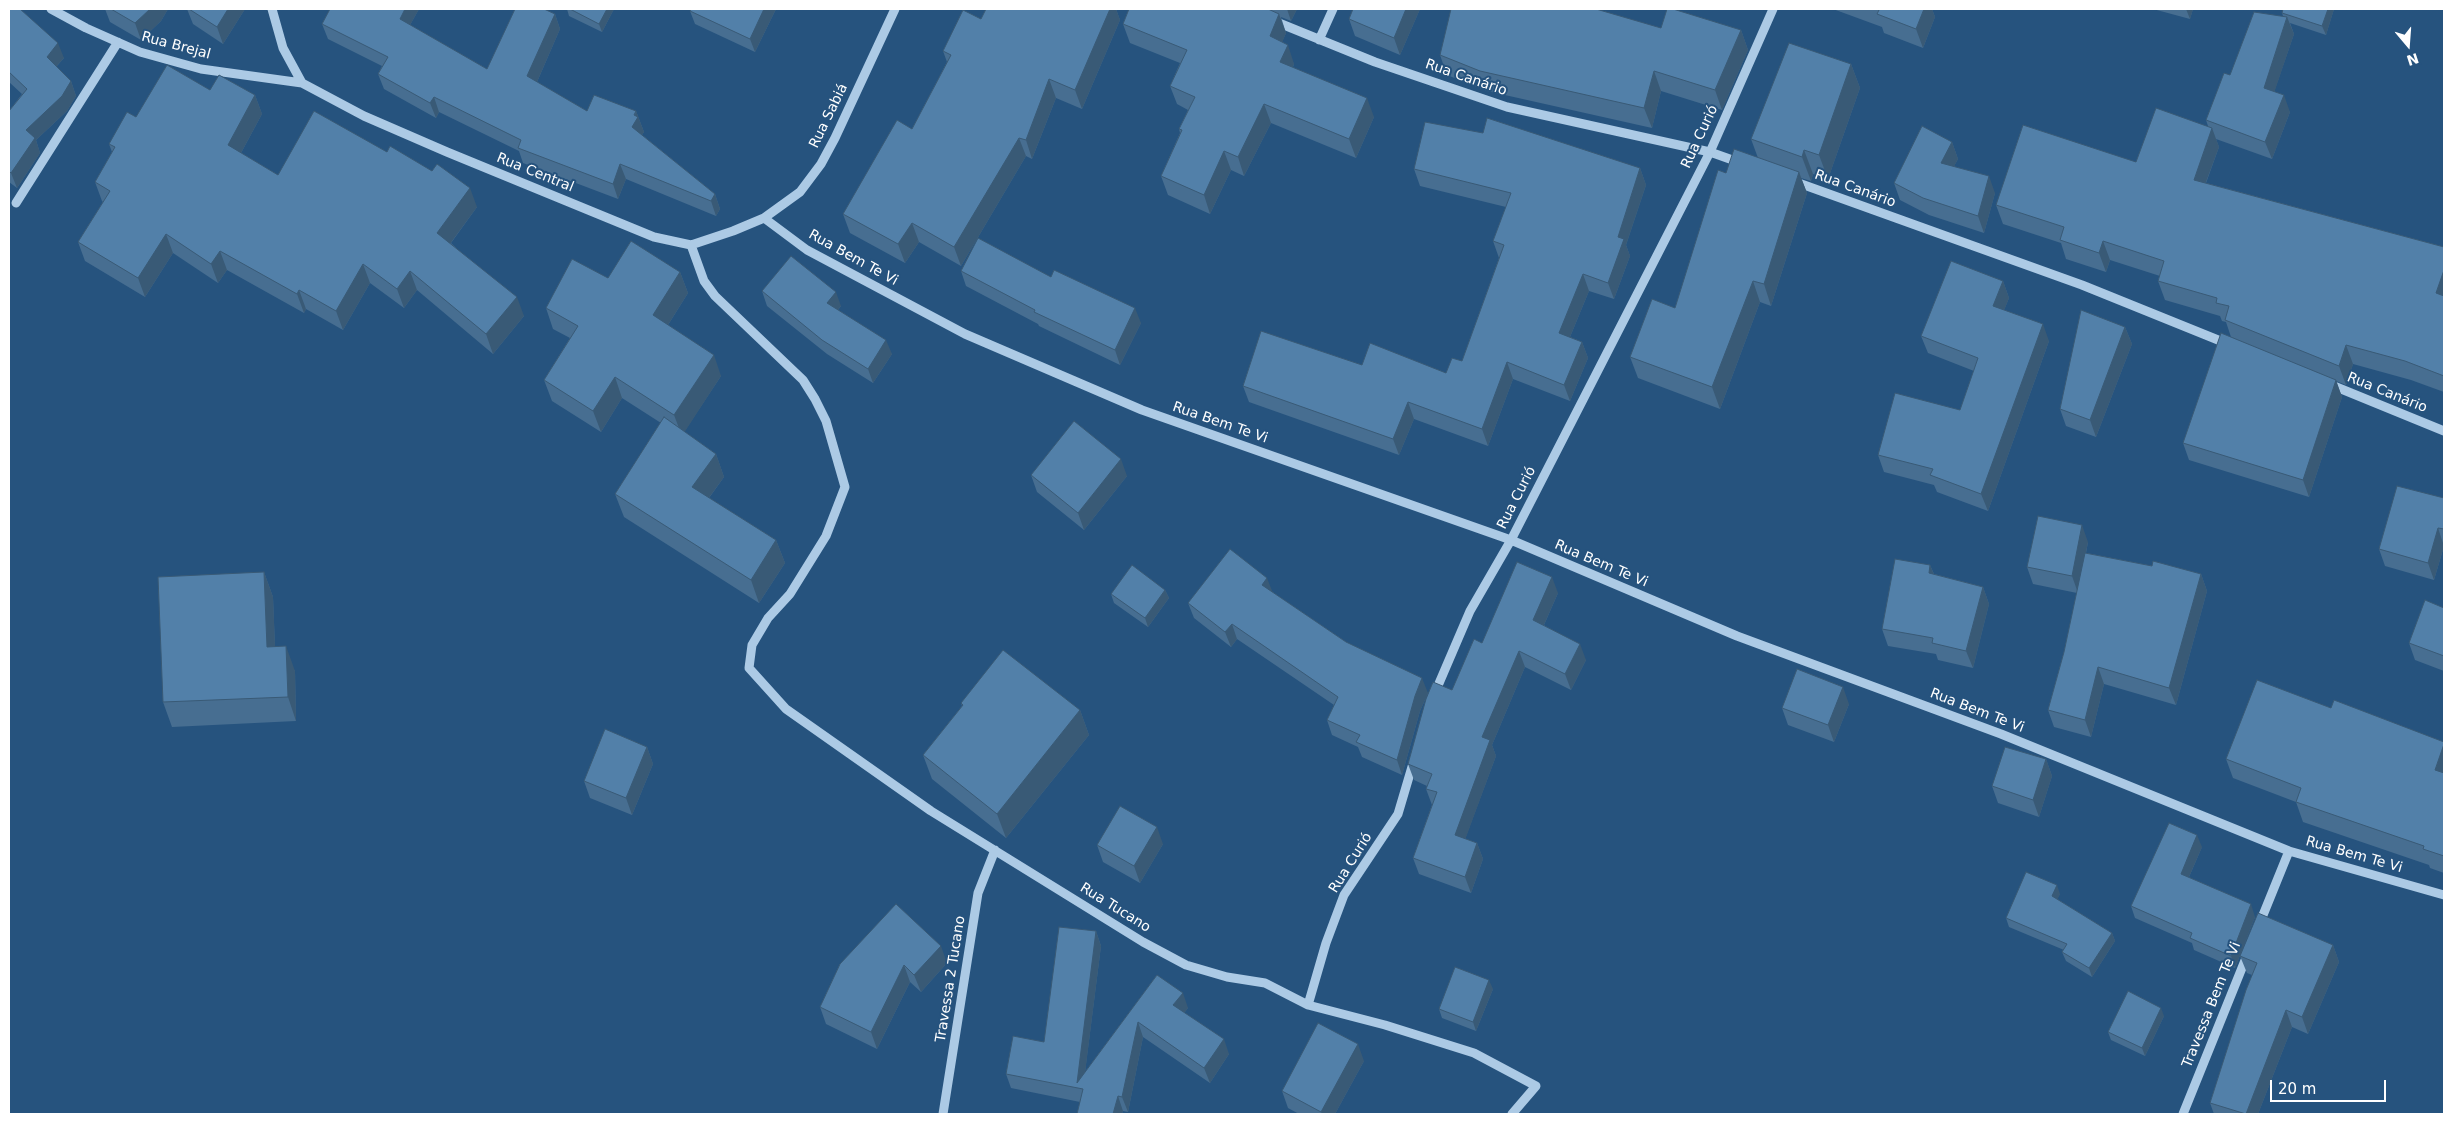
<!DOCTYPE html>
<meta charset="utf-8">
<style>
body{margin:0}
#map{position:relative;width:2453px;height:1123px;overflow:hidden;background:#26537e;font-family:"DejaVu Sans",sans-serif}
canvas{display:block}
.frame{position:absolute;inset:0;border:10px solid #fff;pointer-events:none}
.north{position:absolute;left:2383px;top:20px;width:50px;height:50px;-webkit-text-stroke:4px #26537e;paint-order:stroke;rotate:162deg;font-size:14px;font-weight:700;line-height:20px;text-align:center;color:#fff}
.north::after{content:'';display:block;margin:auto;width:18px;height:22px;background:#fff;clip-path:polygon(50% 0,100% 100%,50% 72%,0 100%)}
.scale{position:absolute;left:2270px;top:1080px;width:116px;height:22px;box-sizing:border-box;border:2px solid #fff;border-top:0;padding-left:6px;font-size:15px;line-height:18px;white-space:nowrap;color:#fff;-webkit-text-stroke:4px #26537e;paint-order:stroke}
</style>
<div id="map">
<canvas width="2453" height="1123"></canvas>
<div class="frame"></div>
<div class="north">N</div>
<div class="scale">20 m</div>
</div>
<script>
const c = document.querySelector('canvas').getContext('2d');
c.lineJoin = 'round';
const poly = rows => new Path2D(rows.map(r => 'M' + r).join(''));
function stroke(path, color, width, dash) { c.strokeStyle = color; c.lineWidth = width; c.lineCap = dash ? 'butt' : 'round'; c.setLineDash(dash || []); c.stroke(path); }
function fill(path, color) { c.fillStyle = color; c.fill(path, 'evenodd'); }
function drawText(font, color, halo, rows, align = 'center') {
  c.font = font + ' "DejaVu Sans",sans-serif'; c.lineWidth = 4; c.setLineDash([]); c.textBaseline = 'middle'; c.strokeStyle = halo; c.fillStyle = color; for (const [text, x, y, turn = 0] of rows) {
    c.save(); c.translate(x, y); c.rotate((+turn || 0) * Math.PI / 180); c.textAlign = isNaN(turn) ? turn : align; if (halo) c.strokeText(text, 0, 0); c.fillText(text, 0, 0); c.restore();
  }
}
const minor = poly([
 [51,9,86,28,140,52,201,69,302,83,364,116,447,152,654,237,691,245,733,231,764,218,800,192,821,164,835,138,895,9],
 [272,9,283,48,302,83],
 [1274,21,1375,62,1507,107,1710,152,1741,163],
 [1319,40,1333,9],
 [1793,181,2082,285,2228,344],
 [16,203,118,42],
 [764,218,807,250,965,334,1142,410,1511,540,1737,636,2001,734,2289,851,2444,895],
 [691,245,704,281,715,296,803,380,815,399,826,421,845,487,826,536,790,594,768,618,752,645,749,668,786,709,931,811,1143,942,1186,965,1227,977,1265,983,1308,1005,1385,1025,1474,1053,1536,1086,1512,1114],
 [2329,384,2444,431],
 [1434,695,1470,611,1511,540,1710,152,1773,9],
 [2259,925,2289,851],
 [1308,1005,1326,943,1344,895,1398,814,1414,760],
 [943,1114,978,893,995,850],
 [2183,1114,2248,953]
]);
const wall = poly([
 [9,9,64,58,56,67,71,81,76,96,67,111,36,140,40,153,17,188,9,182,9,111,22,94,9,82],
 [105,9,168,9,161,21,141,40,110,22],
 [187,9,245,9,223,44,193,24],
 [330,9,419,9,410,25,487,69,555,14,560,29,537,82,587,111,636,111,644,132,642,135,715,194,720,209,716,216,626,179,618,199,523,163,519,151,439,112,436,118,384,89,378,74,382,66,328,39,322,24],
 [567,9,614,9,602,32,569,16],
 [691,9,776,9,755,52,695,24,690,11],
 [986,9,1116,9,1120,20,1082,109,1056,98,1032,159,1026,156,961,266,919,242,905,263,850,233,843,214,912,129,947,62,943,51,981,19],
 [1129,9,1297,9,1291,21,1281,17,1286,33,1282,42,1294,64,1293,67,1374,117,1356,158,1271,123,1244,176,1231,170,1210,214,1168,195,1161,176,1180,133,1179,129,1188,110,1177,104,1170,86,1180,63,1130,43,1123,24],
 [1353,9,1420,9,1400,55,1355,36,1349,19],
 [1833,9,1932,9,1935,17,1923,48,1884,33,1882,27],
 [2153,9,2193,9,2190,19],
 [2334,9,2326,35,2290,23,2294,34,2274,92,2290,112,2272,159,2216,139,2219,147,2206,183,2444,247,2444,392,2411,380,2353,364,2346,385,2336,381,2342,397,2309,497,2189,460,2183,443,2231,337,2226,322,2222,321,2220,316,2165,300,2158,281,2160,276,2110,260,2106,272,2066,259,2061,243,2003,224,1996,205,2136,162,2208,126,2206,120,2230,75,2283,16,2282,13],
 [1661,28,1741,30,1748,50,1722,110,1661,91,1652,128,1487,91,1447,75,1440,55],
 [1851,64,1860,88,1828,179,1813,174,1811,181,1801,178,1807,193,1771,306,1760,302,1720,409,1638,378,1630,357,1675,308,1726,173,1758,158,1751,139],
 [255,95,262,114,241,153,278,175,477,207,451,243,524,316,493,354,417,290,404,308,370,283,343,330,306,309,304,313,227,270,218,283,173,253,145,297,85,261,78,242,103,202,102,201,95,182,112,152,109,144,136,117],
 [1952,142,1958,159,1954,166,1995,193,1984,233,1929,215,1900,200,1894,183],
 [1640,168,1646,185,1626,245,1630,256,1614,299,1589,291,1570,337,1582,342,1588,358,1570,401,1513,379,1488,446,1414,419,1399,455,1249,402,1243,386,1362,365,1446,373,1462,361,1499,258,1493,241,1506,207,1420,186,1414,169],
 [961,271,1051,277,1141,323,1120,365,1039,326,1038,324,966,286],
 [680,272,688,293,668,325,721,376,684,432,716,454,724,477,709,498,776,540,785,563,759,603,624,517,615,494,661,423,622,398,601,432,552,401,544,380,570,338,553,329,546,308,608,278],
 [2003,281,2009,298,2004,310,2049,341,1988,511,1937,492,1934,485,1884,472,1878,455,1960,410,1974,371,1928,353,1921,336],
 [762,291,841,306,838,310,892,354,873,383,827,354,767,306],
 [2125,327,2132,344,2096,437,2066,426,2060,409],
 [1031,475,1127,476,1084,530,1037,492],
 [2444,498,2444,546,2434,580,2385,566,2379,549],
 [2088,542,2086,553,2152,566,2201,574,2207,591,2176,705,2104,684,2091,737,2054,727,2048,710,2064,652,2077,593,2033,584,2027,567],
 [1930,565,1934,574,1983,587,1989,604,1973,668,1938,660,1936,654,1888,646,1882,629],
 [264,572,273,597,275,647,295,671,296,721,172,727,163,702],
 [1165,590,1169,598,1148,627,1114,603,1111,594],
 [1272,592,1346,642,1428,693,1420,711,1402,775,1362,757,1358,747,1332,735,1327,720,1334,705,1237,639,1231,647,1194,618,1188,603],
 [1558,593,1544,625,1586,660,1571,690,1525,667,1492,745,1496,756,1465,839,1477,843,1483,859,1471,893,1419,874,1413,858,1432,805,1426,789,1427,786,1414,780,1408,764,1452,690,1482,643],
 [2444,608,2444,671,2415,660,2409,643],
 [961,703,1080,710,1089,735,1006,838,932,779,923,755,962,706],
 [1849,704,1834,742,1788,725,1782,708],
 [2331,708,2444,742,2444,873,2430,868,2429,865,2303,822,2296,802,2233,778,2226,759],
 [647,747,653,764,632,815,590,798,584,781],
 [2046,759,2052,776,2039,817,1998,803,1992,786],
 [1163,844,1140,883,1103,862,1097,845],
 [2202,847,2189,877,2255,917,2235,968,2194,950,2192,943,2135,918,2131,906],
 [2060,894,2057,899,2112,933,2115,941,2092,977,2066,961,2062,952,2064,950,2009,927,2006,918],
 [1096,931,1101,946,1085,1072,1157,975,1188,1008,1184,1013,1229,1054,1210,1083,1143,1037,1128,1112,1123,1111,1122,1114,1077,1114,1080,1102,1011,1088,1006,1074,1044,1042],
 [2333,945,2339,962,2308,1034,2292,1027,2258,1114,2214,1114,2210,1103,2252,975,2247,973,2240,956],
 [947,963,921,992,910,982,877,1049,826,1024,820,1007,840,964],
 [1493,989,1476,1031,1442,1018,1439,1009],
 [2164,1016,2145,1056,2111,1040,2108,1032],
 [1364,1061,1335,1114,1299,1114,1288,1108,1282,1091]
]);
const shadedWall = poly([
 [150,9,168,9,161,21,141,40,135,23],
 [228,9,245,9,223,44,217,27],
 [405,9,419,9,405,34,400,19],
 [607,9,614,9,602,32,599,24],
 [764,9,776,9,755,52,750,39],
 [1110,9,1116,9,1120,20,1082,109,1075,90],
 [1287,9,1297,9,1291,21],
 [1406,9,1420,9,1400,55,1394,38],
 [1924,9,1932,9,1935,17,1923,48,1916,29],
 [2186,9,2193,9,2190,19],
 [2328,9,2334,9,2326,35,2322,26],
 [555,14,560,29,533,91,527,76],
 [1279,14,1286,33,1277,55,1270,36],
 [2287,17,2294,34,2270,105,2264,88],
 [1741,30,1748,50,1722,110,1715,90],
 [58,43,64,58,52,71,47,57],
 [1288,45,1294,64,1287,80,1280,62],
 [1851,64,1860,88,1828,179,1819,155],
 [1654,71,1661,91,1652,128,1644,108],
 [1049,79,1056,98,1032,159,1026,140],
 [71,81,76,96,67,111,36,140,40,153,17,188,11,173,26,130],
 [255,95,262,114,235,164,228,145],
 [2284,95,2290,112,2272,159,2265,142],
 [434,97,439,112,436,118,430,103],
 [1367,98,1374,117,1356,158,1349,139],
 [1264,104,1271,123,1244,176,1238,157],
 [636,111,644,132,637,142,632,127],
 [2212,128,2219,147,2200,198,2194,180],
 [1019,138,1026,156,961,266,954,247],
 [1952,142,1958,159,1947,180,1941,163],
 [1804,150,1813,174,1811,181,1802,157],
 [1224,151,1231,170,1210,214,1204,195],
 [620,164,626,179,618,199,613,184],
 [1640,168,1646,185,1626,245,1630,256,1614,299,1608,283,1618,237],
 [1799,172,1807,193,1771,306,1764,284],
 [1989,176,1995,193,1984,233,1978,216],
 [470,188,477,207,444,252,437,233],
 [715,194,720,209,716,216,711,201],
 [912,223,919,242,905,263,898,244],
 [166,234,173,253,145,297,138,278],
 [2103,241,2110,260,2106,272,2099,253],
 [220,251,227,270,218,283,211,264],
 [363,264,370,283,343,330,336,311],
 [2444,270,2444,307,2436,293],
 [410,271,417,290,404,308,397,289],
 [680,272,688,293,661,336,653,315],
 [1583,274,1589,291,1565,349,1559,333],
 [1753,281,1760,302,1720,409,1712,387],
 [2003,281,2009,298,1999,323,1993,306],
 [299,290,306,309,304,313,297,294],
 [836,292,841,306,832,317,827,303],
 [517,297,524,316,493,354,486,334],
 [1135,308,1141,323,1120,365,1115,350],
 [2043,324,2049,341,1988,511,1981,494],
 [2125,327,2132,344,2096,437,2090,420],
 [886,340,892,354,873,383,868,369],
 [1582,342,1588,358,1570,401,1564,385],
 [2346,345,2353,364,2346,385,2339,366],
 [714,355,721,376,682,436,674,415],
 [1507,362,1513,379,1488,446,1482,429],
 [615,377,622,398,601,432,593,411],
 [2336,380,2342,397,2309,497,2303,480],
 [1408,402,1414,419,1399,455,1393,439],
 [716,454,724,477,700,510,692,487],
 [1121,459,1127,476,1084,530,1078,513],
 [2082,525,2088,542,2078,593,2072,576],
 [2438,528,2444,546,2434,580,2428,563],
 [776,540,785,563,759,603,751,580],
 [1930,565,1937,582,1929,573],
 [264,572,273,597,276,671,267,647],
 [2201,574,2207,591,2176,705,2169,688],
 [1552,577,1558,593,1539,636,1533,620],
 [1267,578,1273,593,1262,585],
 [1983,587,1989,604,1973,668,1966,651],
 [1165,590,1169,598,1148,627,1145,618],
 [1232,624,1237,639,1231,647,1225,632],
 [1580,644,1586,660,1571,690,1565,674],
 [286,646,295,671,296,721,288,697],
 [1519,651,1525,667,1492,745,1496,756,1461,851,1455,835,1482,737],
 [2098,667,2104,684,2091,737,2085,720],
 [1422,678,1428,693,1420,711,1402,775,1397,760,1415,696],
 [1843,687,1849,704,1834,742,1828,725],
 [1080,710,1089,735,1006,838,997,814],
 [2444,744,2444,783,2435,770],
 [647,747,653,764,632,815,626,798],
 [2046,759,2052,776,2039,817,2033,800],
 [1157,827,1163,844,1140,883,1134,866],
 [2197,835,2202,847,2185,886,2181,874],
 [1477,843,1483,859,1471,893,1465,877],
 [2057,885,2060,894,2055,905,2052,896],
 [2251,904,2255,917,2235,968,2231,956],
 [1096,931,1101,946,1083,1089,1077,1083],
 [2112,933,2115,941,2092,977,2089,968],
 [2333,945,2339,962,2308,1034,2302,1017],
 [941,946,947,963,921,992,914,975],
 [904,965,910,982,877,1049,871,1032],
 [1489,980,1493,989,1476,1031,1473,1022],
 [1183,993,1188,1008,1179,1020,1173,1005],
 [2161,1008,2164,1016,2145,1056,2142,1048],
 [2286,1010,2292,1027,2258,1114,2246,1114],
 [1138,1022,1143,1037,1128,1112,1122,1097],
 [1224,1039,1229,1054,1210,1083,1204,1068],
 [1358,1044,1364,1061,1335,1114,1322,1114,1321,1112],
 [1118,1096,1123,1111,1122,1114,1113,1114]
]);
const building = poly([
 [9,9,20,9,58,43,47,57,71,81,62,96,26,130,35,138,11,173,9,171,9,111,27,89,9,72,9,9],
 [111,9,150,9,135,23,111,9],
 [189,9,228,9,217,27,189,9],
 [330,9,405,9,400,19,487,69,515,9,544,9,555,14,527,76,587,111,594,95,636,111,634,115,638,117,632,127,715,194,711,201,620,164,613,184,518,148,521,140,434,97,430,103,378,74,388,57,322,24,330,9],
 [570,9,607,9,599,24,570,9],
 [691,9,764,9,750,39,690,11,691,9],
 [986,9,1110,9,1075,90,1049,79,1026,140,1019,138,954,247,912,223,898,244,843,214,897,120,912,129,951,55,943,51,963,10,981,19,986,9],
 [1129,9,1268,9,1279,14,1270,36,1288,45,1280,62,1367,98,1349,139,1264,104,1238,157,1224,151,1204,195,1161,176,1182,130,1179,129,1195,97,1170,86,1187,50,1123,24,1129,9],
 [1353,9,1406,9,1394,38,1349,19,1353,9],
 [1451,9,1596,9,1661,28,1667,9,1673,9,1741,30,1715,90,1654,71,1644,108,1480,71,1440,55,1451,9],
 [1876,9,1924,9,1916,29,1877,14,1879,10,1876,9],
 [2283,9,2328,9,2322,26,2282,13,2283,9],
 [2254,12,2287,17,2264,88,2284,95,2265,142,2206,120,2224,73,2230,75,2254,12],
 [1789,43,1851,64,1819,155,1804,150,1802,157,1751,139,1789,43],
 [167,65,210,90,219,75,255,95,228,145,278,175,314,111,387,152,390,146,432,171,437,164,470,188,437,233,517,297,486,334,410,271,397,289,363,264,336,311,299,290,297,294,220,251,211,264,166,234,138,278,78,242,110,191,95,182,115,147,109,144,127,112,136,117,167,65],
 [2156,108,2212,128,2194,180,2444,247,2444,270,2436,293,2444,296,2444,376,2405,361,2346,345,2339,366,2225,320,2229,306,2216,303,2217,298,2158,281,2164,261,2103,241,2099,253,2060,240,2064,227,1996,205,2023,125,2136,162,2156,108],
 [1487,118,1640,168,1618,237,1624,239,1608,283,1583,274,1559,333,1582,342,1564,385,1507,362,1482,429,1408,402,1393,439,1243,386,1261,331,1362,365,1370,343,1446,373,1452,358,1462,361,1504,245,1493,241,1511,193,1414,169,1425,122,1483,133,1487,118],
 [1922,126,1952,142,1941,163,1989,176,1978,216,1923,198,1894,183,1922,126],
 [1734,149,1799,172,1764,284,1753,281,1712,387,1630,357,1652,299,1675,308,1718,170,1726,173,1734,149],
 [978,238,1051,277,1054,270,1135,308,1115,350,1034,312,1035,310,961,271,978,238],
 [631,241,680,272,653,315,714,355,674,415,615,377,593,411,544,380,578,326,546,308,572,259,608,278,631,241],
 [791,256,836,292,827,303,886,340,868,369,822,340,762,291,791,256],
 [1951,261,2003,281,1993,306,2043,324,1981,494,1930,475,1933,469,1878,455,1895,393,1960,410,1978,358,1921,336,1951,261],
 [2081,310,2125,327,2090,420,2060,409,2081,310],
 [2221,333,2336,380,2303,480,2183,443,2221,333],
 [664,417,716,454,692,487,776,540,751,580,615,494,664,417],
 [1074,421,1121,459,1078,513,1031,475,1074,421],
 [2397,486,2444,498,2444,529,2438,528,2428,563,2379,549,2397,486],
 [2038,516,2082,525,2072,576,2027,567,2038,516],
 [1230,549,1267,578,1262,585,1346,642,1422,678,1415,696,1397,760,1356,742,1360,735,1327,720,1338,697,1232,624,1225,632,1188,603,1230,549],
 [2085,553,2152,566,2153,561,2201,574,2169,688,2098,667,2085,720,2048,710,2064,652,2085,553],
 [1895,559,1930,565,1929,573,1983,587,1966,651,1932,643,1933,638,1882,629,1895,559],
 [1517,562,1552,577,1533,620,1580,644,1565,674,1519,651,1482,737,1490,740,1455,835,1477,843,1465,877,1413,858,1437,792,1426,789,1432,774,1408,764,1426,699,1433,682,1452,690,1474,639,1482,643,1517,562],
 [1132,565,1165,590,1145,618,1111,594,1132,565],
 [264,572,267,647,286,646,288,697,163,702,158,577,264,572],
 [2425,600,2444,608,2444,656,2409,643,2425,600],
 [1003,650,1080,710,997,814,923,755,963,705,961,703,1003,650],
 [1797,669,1843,687,1828,725,1782,708,1797,669],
 [2257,680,2331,708,2334,700,2444,742,2444,744,2435,770,2444,773,2444,856,2423,849,2424,846,2296,802,2301,788,2226,759,2257,680],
 [605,729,647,747,626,798,584,781,605,729],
 [2005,747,2046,759,2033,800,1992,786,2005,747],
 [1120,806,1157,827,1134,866,1097,845,1120,806],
 [2169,823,2197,835,2181,874,2251,904,2231,956,2190,938,2192,933,2131,906,2169,823],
 [2026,872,2057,885,2052,896,2112,933,2089,968,2062,952,2067,944,2006,918,2026,872],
 [896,904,941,946,914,975,904,965,871,1032,820,1007,840,964,896,904],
 [2258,913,2333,945,2302,1017,2286,1010,2246,1114,2210,1103,2246,990,2257,963,2240,956,2258,913],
 [1059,927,1096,931,1077,1083,1157,975,1183,993,1173,1005,1224,1039,1204,1068,1138,1022,1122,1097,1118,1096,1113,1114,1077,1114,1083,1089,1006,1074,1013,1036,1044,1042,1059,927],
 [1455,967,1489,980,1473,1022,1439,1009,1455,967],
 [2128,991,2161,1008,2142,1048,2108,1032,2128,991],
 [1318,1023,1358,1044,1321,1112,1282,1091,1318,1023]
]);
const streetNames = [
 ["Rua Brejal",176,46,15],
 ["Rua Canário",1466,78,19],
 ["Rua Sabiá",829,116,-64],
 ["Rua Curió",1700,137,-65],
 ["Rua Central",535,173,22],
 ["Rua Canário",1855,189,20],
 ["Rua Bem Te Vi",853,258,29],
 ["Rua Canário",2387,393,22],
 ["Rua Bem Te Vi",1220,423,19],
 ["Rua Curió",1517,498,-63],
 ["Rua Bem Te Vi",1601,564,23],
 ["Rua Bem Te Vi",1977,711,21],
 ["Rua Bem Te Vi",2354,855,16],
 ["Rua Curió",1351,863,-58],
 ["Rua Tucano",1115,908,32],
 ["Travessa 2 Tucano",951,979,-81],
 ["Travessa Bem Te Vi",2212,1005,-68]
];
stroke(minor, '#accae5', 9);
fill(wall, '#476e91');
fill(shadedWall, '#395a76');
fill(building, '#5280a9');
stroke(building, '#395a76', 1);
drawText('14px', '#fff', '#26537e', streetNames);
</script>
